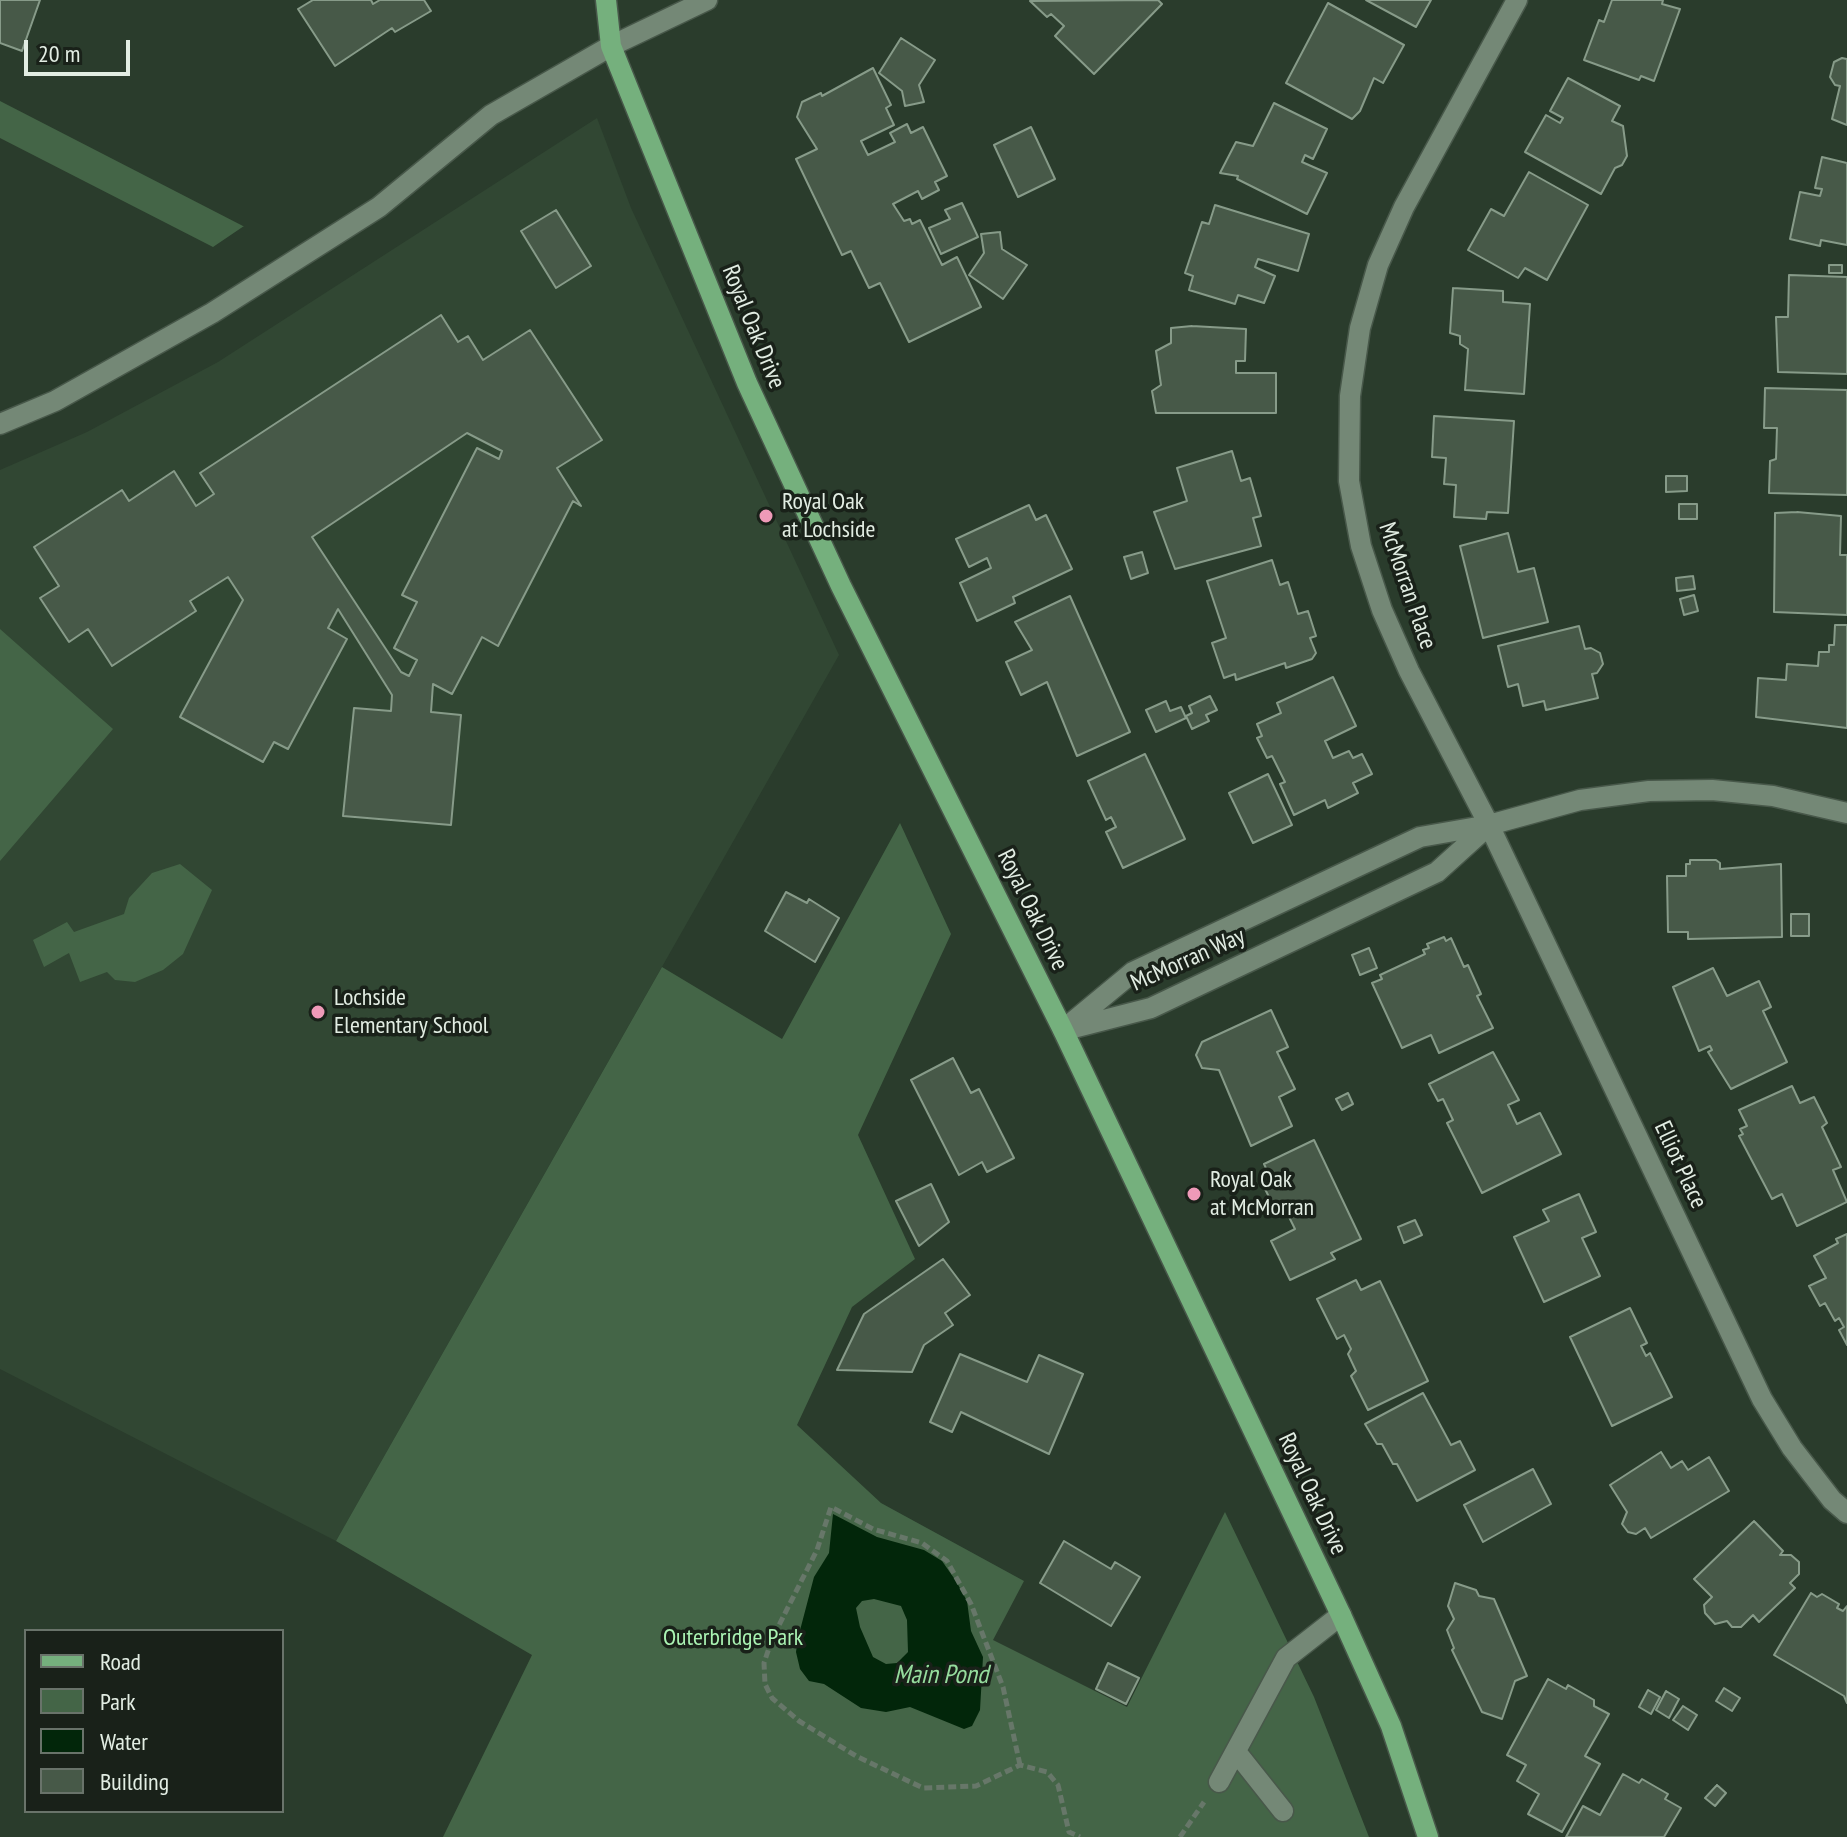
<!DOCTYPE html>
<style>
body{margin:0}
#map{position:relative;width:1847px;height:1837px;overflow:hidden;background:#2a3c2c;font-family:"PT Sans Narrow",sans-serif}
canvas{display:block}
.legend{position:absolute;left:24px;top:1629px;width:260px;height:184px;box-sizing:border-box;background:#192119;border:2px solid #69736a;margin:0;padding:10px 14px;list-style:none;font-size:24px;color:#e2ede3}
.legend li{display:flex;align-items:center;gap:16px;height:40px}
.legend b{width:40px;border:2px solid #69736a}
.scale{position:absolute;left:24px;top:40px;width:106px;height:36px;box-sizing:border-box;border:4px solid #e2ede3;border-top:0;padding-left:10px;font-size:24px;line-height:28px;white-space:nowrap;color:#e2ede3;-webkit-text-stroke:6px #192119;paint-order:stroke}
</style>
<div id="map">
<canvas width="1847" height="1837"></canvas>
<ul class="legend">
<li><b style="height:10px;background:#75b07d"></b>Road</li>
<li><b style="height:22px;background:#446547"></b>Park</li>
<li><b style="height:22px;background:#02260a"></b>Water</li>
<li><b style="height:22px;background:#475948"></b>Building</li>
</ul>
<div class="scale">20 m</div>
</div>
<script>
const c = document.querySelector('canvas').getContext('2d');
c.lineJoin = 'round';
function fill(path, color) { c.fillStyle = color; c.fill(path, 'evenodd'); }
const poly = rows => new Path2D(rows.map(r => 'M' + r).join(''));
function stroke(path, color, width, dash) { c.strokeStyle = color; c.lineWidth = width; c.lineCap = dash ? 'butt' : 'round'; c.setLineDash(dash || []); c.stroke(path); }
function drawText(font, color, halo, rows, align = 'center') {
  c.font = font + ' "PT Sans Narrow",sans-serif'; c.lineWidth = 7; c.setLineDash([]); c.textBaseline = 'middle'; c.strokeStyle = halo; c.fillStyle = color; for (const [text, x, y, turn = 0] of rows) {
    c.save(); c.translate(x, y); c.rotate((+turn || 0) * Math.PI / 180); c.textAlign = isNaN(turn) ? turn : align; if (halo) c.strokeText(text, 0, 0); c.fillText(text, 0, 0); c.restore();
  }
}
const built = poly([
 [597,118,631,208,839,655,336,1541,0,1369,0,470,87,432,218,362]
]);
const green = poly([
 [0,101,243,226,244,226,213,247,0,138],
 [0,629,113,729,0,861],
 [900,823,951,934,858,1135,915,1259,852,1307,797,1425,881,1503,1024,1581,993,1640,1127,1707,1225,1512,1314,1697,1369,1837,443,1837,532,1655,336,1541,662,967,782,1039],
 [180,864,212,890,183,954,163,970,135,982,115,980,107,972,80,982,69,953,44,967,33,940,67,922,74,932,124,914,129,898,152,873]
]);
const water = poly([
 [833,1514,877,1537,924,1550,942,1561,956,1581,967,1601,971,1631,983,1657,980,1710,972,1726,964,1729,910,1707,886,1712,861,1708,824,1684,809,1681,800,1669,796,1652,798,1638,814,1577,829,1553],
 [874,1599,901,1606,907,1620,908,1652,897,1663,886,1664,873,1657,860,1627,856,1608,862,1601]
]);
const building = poly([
 [0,0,40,0,22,51,0,43,0,0],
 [313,0,371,0,373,4,380,0,424,0,431,11,395,32,392,28,335,66,298,9,313,0],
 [1158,0,1162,4,1094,74,1055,36,1064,26,1051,14,1047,17,1030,1,1158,0],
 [1366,0,1431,0,1416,27,1366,0],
 [1612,0,1663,0,1662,4,1680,9,1654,81,1641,76,1639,80,1584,60,1599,20,1604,22,1612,0],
 [1328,3,1404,45,1383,83,1374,78,1360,111,1352,119,1286,83,1328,3],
 [901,38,935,60,919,85,924,102,905,106,902,91,879,73,901,38],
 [1842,58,1847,59,1847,125,1832,119,1840,86,1835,85,1830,77,1834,62,1842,58],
 [873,68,891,105,886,108,894,125,861,141,868,155,895,142,890,133,907,124,911,133,923,127,947,176,935,182,939,190,922,199,918,191,893,204,904,221,910,219,912,224,920,220,942,265,957,257,981,307,909,342,880,283,869,288,851,251,842,255,796,159,817,149,797,117,802,102,821,93,822,96,873,68],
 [1568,78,1620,106,1612,121,1623,126,1627,156,1622,165,1615,168,1601,194,1525,152,1546,115,1560,123,1563,118,1550,111,1568,78],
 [1274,103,1327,129,1313,159,1305,155,1302,162,1327,173,1307,214,1237,179,1238,176,1220,173,1236,142,1253,146,1274,103],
 [1031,127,1055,179,1018,197,994,145,1031,127],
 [1822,157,1847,163,1847,245,1821,240,1820,246,1790,239,1800,192,1820,196,1822,189,1815,188,1822,157],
 [1529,172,1588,205,1547,280,1525,268,1518,278,1468,250,1491,209,1504,216,1529,172],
 [962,203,978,237,941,254,929,228,950,219,945,210,962,203],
 [1215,205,1309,234,1298,271,1258,259,1255,267,1275,276,1264,303,1238,295,1235,304,1189,290,1193,276,1185,273,1202,222,1209,224,1215,205],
 [556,210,591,266,556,288,521,231,556,210],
 [1000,232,1002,249,1027,265,1003,299,969,275,984,253,981,234,1000,232],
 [1829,265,1842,265,1842,273,1829,273,1829,265],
 [1789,275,1847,277,1847,374,1778,372,1776,317,1788,317,1789,275],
 [1453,288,1503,291,1503,302,1530,304,1524,394,1465,390,1468,349,1460,344,1460,336,1450,333,1453,288],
 [441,315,458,342,468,336,483,360,530,330,602,440,557,468,581,506,573,501,498,646,482,637,452,694,433,684,431,712,461,715,451,825,343,816,354,708,391,711,392,695,338,609,328,628,347,639,288,749,274,742,263,762,180,717,243,600,228,577,190,601,196,611,112,666,88,629,69,642,40,598,59,586,34,547,122,490,129,501,174,471,196,506,214,494,200,473,441,315],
 [467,433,502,451,499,459,477,448,402,595,417,602,394,648,417,660,409,676,401,672,312,537,467,433],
 [1192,326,1246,329,1245,361,1236,361,1236,373,1276,373,1276,413,1156,413,1152,391,1161,385,1156,351,1171,343,1171,328,1192,326],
 [1765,388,1847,390,1847,495,1769,493,1770,461,1776,459,1777,428,1764,428,1765,388],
 [1434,416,1514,421,1508,513,1487,512,1486,519,1454,517,1456,485,1444,484,1446,458,1432,457,1434,416],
 [1232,451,1241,481,1250,478,1261,516,1253,518,1261,546,1175,569,1154,512,1187,501,1177,468,1232,451],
 [1666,476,1687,476,1687,491,1666,492,1666,476],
 [1679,504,1697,504,1697,519,1679,519,1679,504],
 [1029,505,1036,520,1046,515,1072,569,1013,597,1015,603,977,621,960,583,991,568,987,558,969,567,956,539,1029,505],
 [1797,512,1841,516,1840,555,1847,555,1847,615,1774,612,1775,513,1797,512],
 [1508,533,1518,572,1534,568,1548,622,1483,638,1460,546,1508,533],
 [1142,552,1148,573,1131,579,1124,557,1142,552],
 [1272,560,1280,585,1288,582,1298,614,1308,611,1316,636,1310,638,1316,653,1312,659,1286,668,1285,663,1236,680,1235,674,1224,678,1212,643,1226,638,1207,581,1272,560],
 [1693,576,1695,589,1677,591,1676,578,1693,576],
 [1694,595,1698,611,1684,615,1680,599,1694,595],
 [1070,596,1130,732,1077,756,1047,682,1021,695,1006,662,1032,650,1015,622,1070,596],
 [1835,625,1847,625,1847,728,1756,717,1758,678,1786,680,1787,664,1818,666,1819,652,1829,652,1829,645,1834,645,1835,625],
 [1579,626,1585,649,1591,648,1600,653,1603,664,1597,673,1592,674,1598,698,1546,710,1544,701,1523,706,1518,684,1508,687,1498,646,1579,626],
 [1333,677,1356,726,1325,741,1333,758,1349,751,1353,758,1362,754,1372,774,1353,783,1358,793,1328,808,1325,800,1294,815,1280,784,1285,782,1272,756,1267,758,1257,738,1262,736,1257,724,1281,713,1277,703,1333,677],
 [1210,696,1217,710,1206,715,1209,721,1192,729,1186,716,1192,713,1189,706,1210,696],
 [1166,701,1170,711,1181,707,1186,718,1156,732,1146,710,1166,701],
 [1145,754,1185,839,1123,868,1106,832,1116,827,1111,817,1106,820,1088,781,1145,754],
 [1268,774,1292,825,1253,843,1229,793,1268,774],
 [1690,860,1716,860,1720,863,1720,869,1781,864,1782,937,1688,939,1688,932,1668,932,1667,876,1686,876,1686,864,1690,864,1690,860],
 [786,892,807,903,809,899,839,918,815,962,765,931,786,892],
 [1791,914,1809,914,1809,936,1791,936,1791,914],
 [1444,937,1446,941,1451,938,1464,967,1468,965,1481,994,1477,996,1493,1028,1439,1053,1431,1035,1402,1048,1372,983,1382,979,1380,975,1425,954,1423,950,1429,948,1427,944,1444,937],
 [1369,948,1377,968,1360,975,1352,955,1369,948],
 [1713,968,1727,996,1759,981,1771,1007,1763,1011,1787,1062,1731,1089,1708,1052,1712,1050,1710,1046,1699,1051,1673,987,1713,968],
 [1271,1010,1288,1047,1277,1052,1295,1089,1279,1097,1292,1126,1251,1146,1219,1070,1202,1068,1196,1055,1202,1042,1271,1010],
 [1493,1052,1519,1100,1508,1105,1517,1124,1540,1113,1561,1154,1482,1193,1447,1123,1453,1120,1443,1099,1438,1101,1429,1084,1493,1052],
 [953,1058,971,1093,979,1089,1014,1158,987,1172,982,1162,959,1175,911,1080,953,1058],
 [1792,1086,1800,1103,1814,1097,1827,1123,1822,1127,1841,1167,1833,1170,1847,1202,1797,1226,1782,1194,1772,1199,1739,1136,1743,1134,1740,1129,1747,1126,1739,1110,1792,1086],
 [1348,1093,1353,1104,1342,1110,1336,1099,1348,1093],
 [1314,1140,1361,1239,1331,1253,1335,1259,1290,1280,1271,1241,1295,1229,1286,1211,1278,1215,1263,1185,1272,1181,1264,1164,1314,1140],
 [931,1184,949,1222,919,1246,896,1201,931,1184],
 [1579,1194,1596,1232,1582,1238,1600,1276,1544,1302,1514,1237,1549,1221,1543,1210,1579,1194],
 [1415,1220,1422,1235,1404,1243,1398,1227,1415,1220],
 [1847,1234,1847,1345,1839,1330,1844,1327,1839,1318,1835,1321,1825,1303,1820,1306,1809,1286,1826,1278,1814,1256,1838,1243,1836,1239,1847,1234],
 [943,1259,970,1295,945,1313,953,1325,924,1345,912,1372,837,1370,864,1314,943,1259],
 [1356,1280,1361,1290,1380,1281,1428,1381,1368,1410,1351,1376,1356,1371,1348,1354,1351,1349,1344,1335,1337,1339,1317,1299,1356,1280],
 [1630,1308,1647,1343,1641,1346,1646,1356,1650,1353,1672,1397,1612,1426,1570,1337,1630,1308],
 [960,1354,1027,1382,1039,1355,1083,1374,1049,1454,961,1412,952,1432,930,1422,960,1354],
 [1423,1393,1451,1445,1460,1441,1475,1470,1417,1501,1397,1464,1393,1464,1382,1444,1377,1444,1365,1424,1423,1393],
 [1661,1452,1671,1468,1682,1461,1688,1470,1709,1457,1729,1491,1651,1538,1645,1528,1636,1534,1628,1532,1622,1524,1627,1512,1610,1485,1661,1452],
 [1533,1469,1551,1504,1483,1542,1464,1505,1533,1469],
 [1754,1521,1783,1551,1780,1555,1791,1555,1799,1562,1799,1574,1790,1583,1795,1588,1759,1622,1753,1615,1741,1627,1732,1627,1727,1621,1715,1624,1705,1613,1704,1605,1712,1597,1694,1579,1754,1521],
 [1064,1541,1111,1569,1115,1562,1140,1577,1111,1626,1040,1583,1064,1541],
 [1455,1583,1476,1590,1479,1596,1494,1599,1527,1676,1515,1681,1502,1719,1482,1712,1452,1650,1454,1648,1447,1630,1454,1619,1448,1606,1455,1583],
 [1811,1593,1817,1597,1822,1594,1839,1604,1837,1608,1843,1611,1847,1606,1847,1703,1844,1696,1774,1655,1811,1593],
 [1108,1663,1139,1678,1126,1704,1096,1689,1108,1663],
 [1548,1679,1566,1689,1568,1685,1594,1700,1594,1706,1609,1714,1585,1756,1600,1764,1562,1832,1528,1814,1539,1794,1517,1781,1526,1765,1507,1755,1548,1679],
 [1724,1688,1740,1698,1732,1711,1716,1701,1724,1688],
 [1648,1690,1660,1697,1651,1714,1639,1707,1648,1690],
 [1666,1691,1679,1699,1669,1718,1656,1710,1666,1691],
 [1683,1706,1697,1715,1688,1730,1673,1720,1683,1706],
 [1623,1774,1639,1783,1642,1779,1668,1794,1665,1799,1681,1808,1664,1837,1566,1837,1583,1806,1600,1815,1623,1774],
 [1717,1785,1726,1793,1715,1806,1705,1798,1717,1785]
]);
const path = poly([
 [1020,1765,1003,1687,971,1604,947,1561,922,1543,873,1529,831,1507,817,1550,772,1639,764,1663,765,1684,772,1698,799,1721,856,1756,923,1788,976,1786,1020,1765,1047,1772,1058,1785,1069,1832,1080,1837],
 [1180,1837,1204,1802]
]);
const minor = poly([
 [1517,0,1404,207,1378,265,1360,328,1350,396,1349,481,1361,546,1382,610,1409,671,1489,825,1762,1399,1792,1448,1832,1500,1847,1513],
 [0,424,55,401,212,313,379,207,491,115,611,46,707,0],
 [1069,1029,1151,1008,1437,872,1489,825],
 [1063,1030,1133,972,1420,837,1489,825,1580,800,1649,791,1712,790,1773,796,1847,813],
 [1237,1753,1283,1811],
 [1219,1782,1286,1658,1341,1615]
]);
const major = poly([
 [606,0,611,46,747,383,841,586,1063,1030,1341,1615,1391,1726,1428,1837]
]);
const markers = [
 [766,516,8,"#ef9ab8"],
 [318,1012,8,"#ef9ab8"],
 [1194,1194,8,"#ef9ab8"]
];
const streetNames = [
 ["Royal Oak Drive",753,327,68],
 ["McMorran Place",1407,586,71],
 ["Royal Oak Drive",1032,910,64],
 ["McMorran Way",1188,960,-24],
 ["Elliot Place",1680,1165,65],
 ["Royal Oak Drive",1312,1494,65]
];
const poiNames = [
 ["Royal Oak",782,502],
 ["at Lochside",782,530],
 ["Lochside",334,998],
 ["Elementary School",334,1026],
 ["Royal Oak",1210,1180],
 ["at McMorran",1210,1208]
];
const parkNames = [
 ["Outerbridge Park",733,1638]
];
const waterNames = [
 ["Main Pond",941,1676]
];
fill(built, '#314733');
fill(green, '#446547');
fill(water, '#02260a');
fill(building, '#475948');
stroke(building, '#879b89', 2);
stroke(minor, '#48584a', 23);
stroke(major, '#48584a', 23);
stroke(path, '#677769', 5, [8, 4]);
stroke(minor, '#748876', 20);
stroke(major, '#75b07d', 20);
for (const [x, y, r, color] of markers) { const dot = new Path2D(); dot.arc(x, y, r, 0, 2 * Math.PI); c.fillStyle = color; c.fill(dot); stroke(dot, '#192119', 3); }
drawText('24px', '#e2ede3', '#192119', streetNames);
drawText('24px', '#e2ede3', '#192119', poiNames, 'left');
drawText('24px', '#aaf3b3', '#192119', parkNames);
drawText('italic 26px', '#95dc9d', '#192119', waterNames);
</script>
